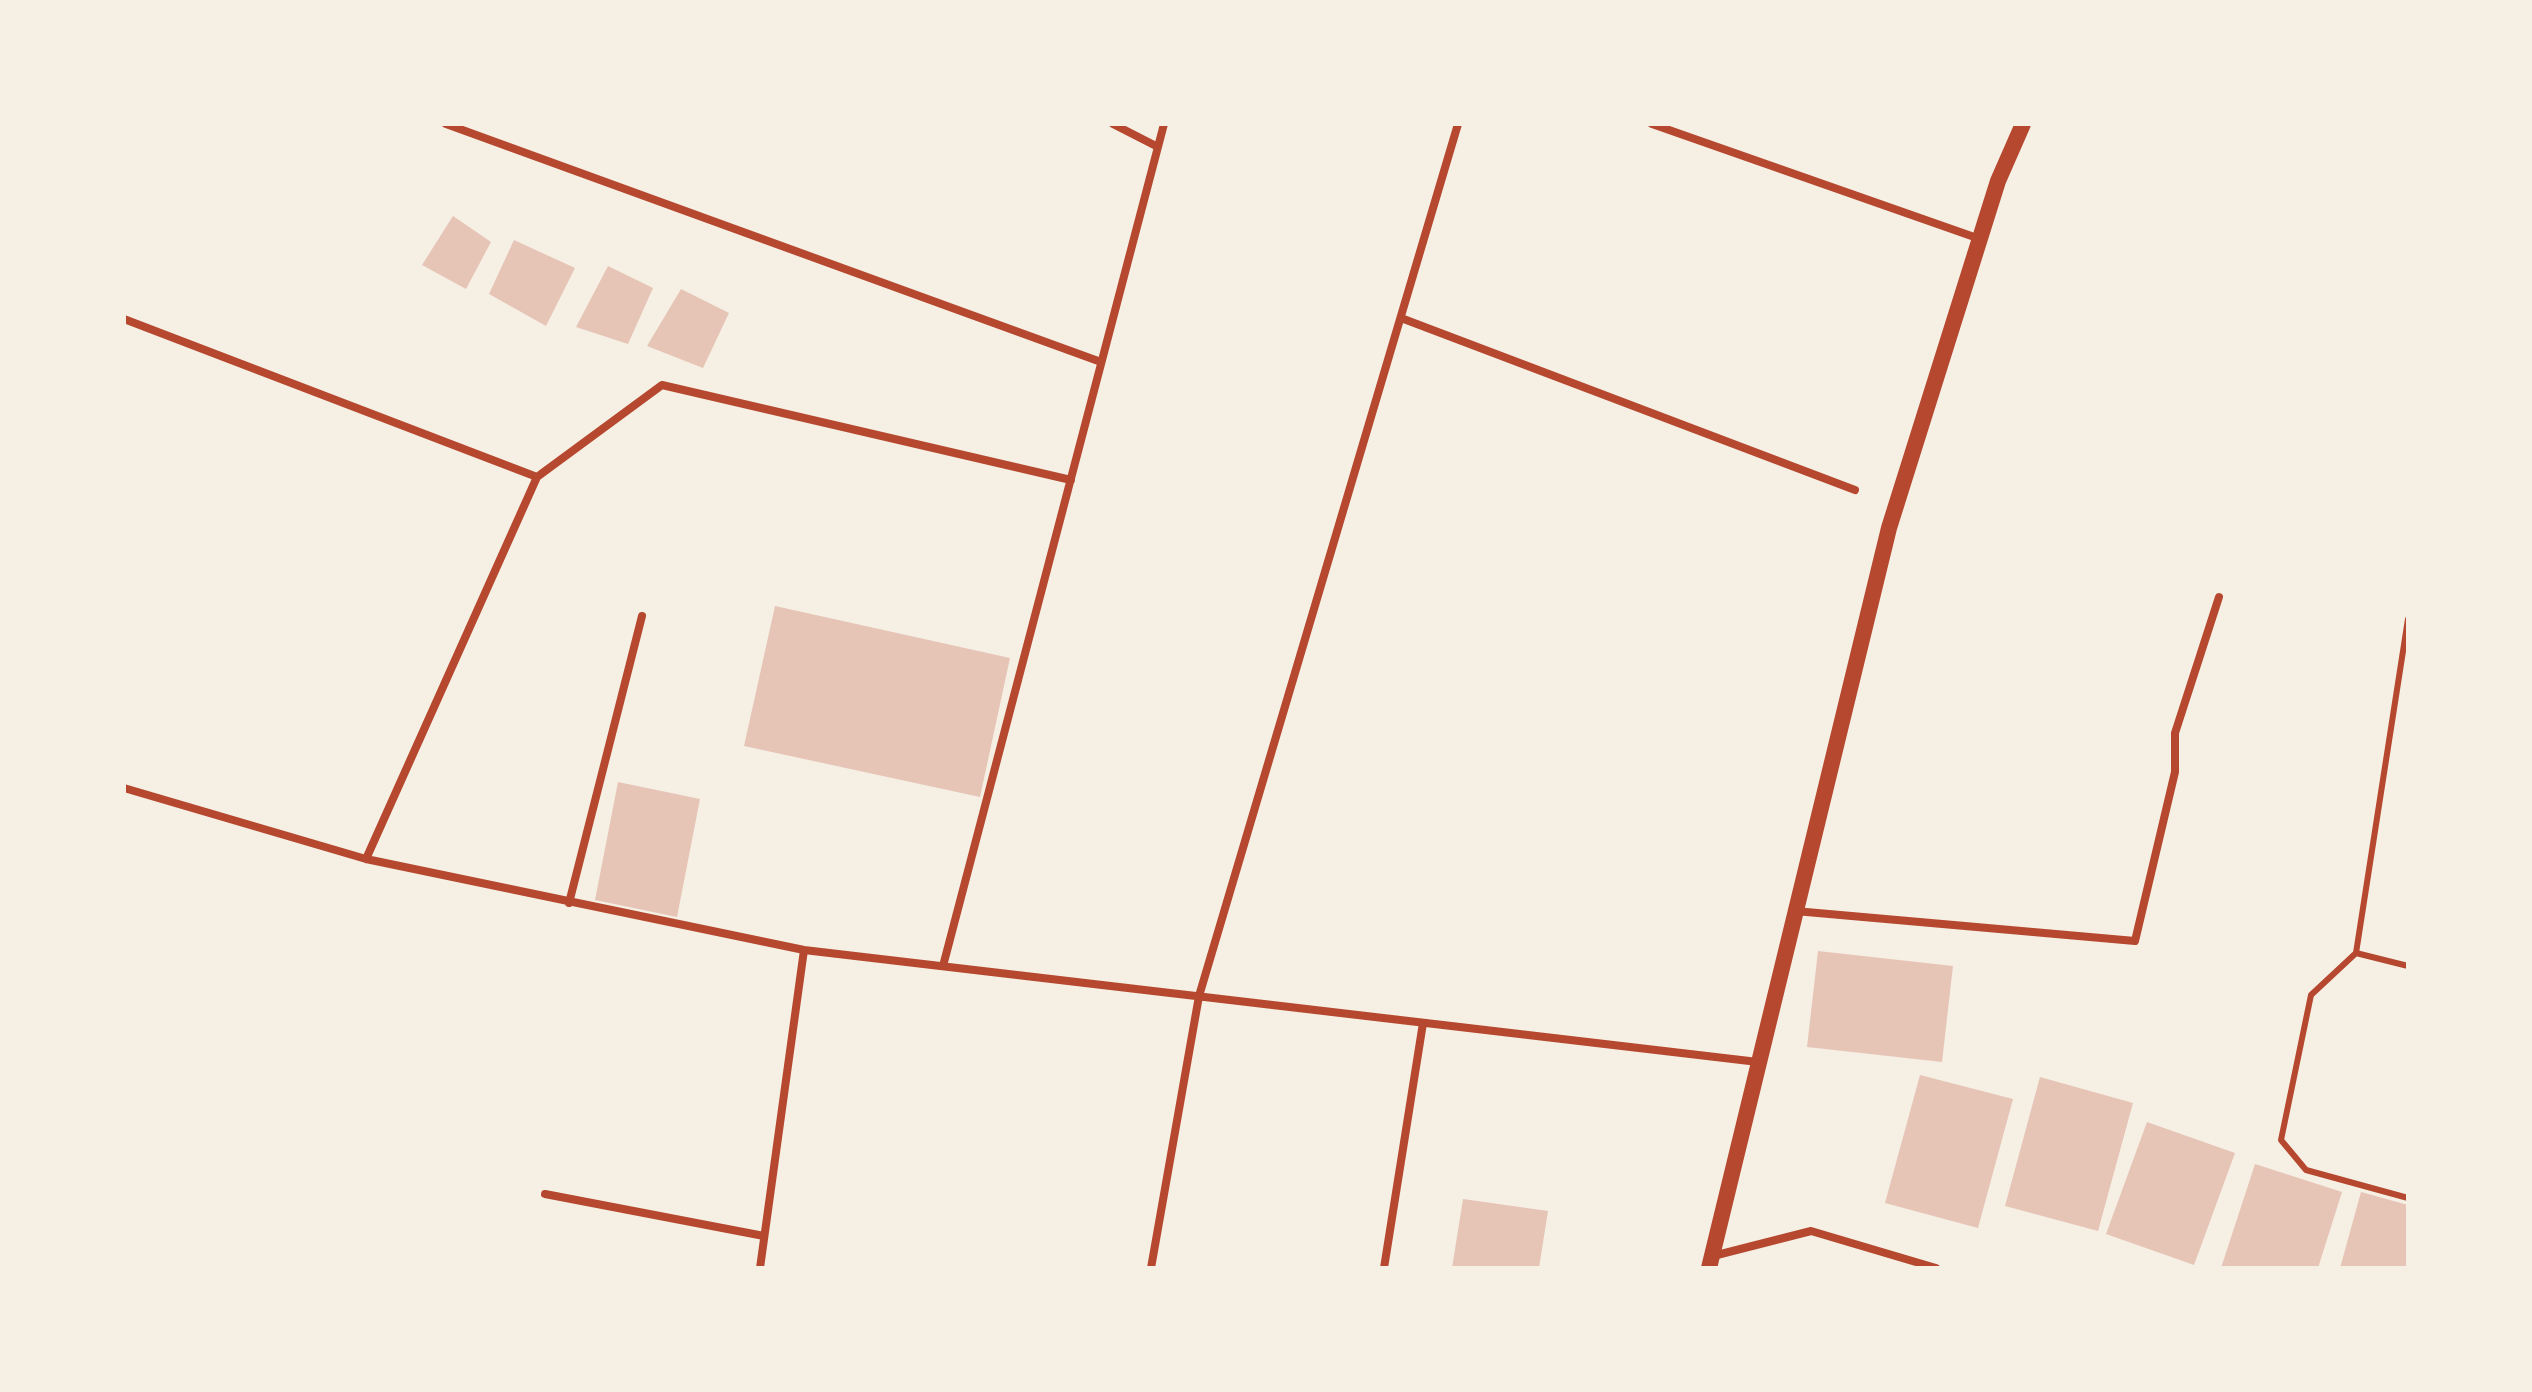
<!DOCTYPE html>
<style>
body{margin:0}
#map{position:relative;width:2532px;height:1392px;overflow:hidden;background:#f6efe4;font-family:"Varela Round",sans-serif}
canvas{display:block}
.frame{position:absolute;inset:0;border:126px solid #f6efe4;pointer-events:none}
</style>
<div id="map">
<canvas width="2532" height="1392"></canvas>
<div class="frame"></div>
</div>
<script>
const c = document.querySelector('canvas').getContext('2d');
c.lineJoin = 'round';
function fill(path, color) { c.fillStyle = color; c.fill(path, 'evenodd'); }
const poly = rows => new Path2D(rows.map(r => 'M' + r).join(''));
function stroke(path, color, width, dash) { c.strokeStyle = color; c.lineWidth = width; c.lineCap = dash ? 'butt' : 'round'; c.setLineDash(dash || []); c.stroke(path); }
const building = poly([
 [453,216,491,242,466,289,422,265],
 [514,240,575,268,546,326,489,294],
 [608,266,653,288,628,344,576,327],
 [681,289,729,313,703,368,647,346],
 [775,606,1010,658,980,797,744,746],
 [618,782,700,799,677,917,595,900],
 [1818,951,1953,966,1942,1062,1807,1047],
 [1920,1075,2013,1099,1978,1228,1885,1203],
 [2040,1077,2133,1103,2098,1231,2005,1206],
 [2147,1122,2235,1153,2194,1265,2106,1234],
 [2255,1164,2342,1192,2318,1268,2221,1268],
 [2361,1192,2408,1205,2408,1268,2340,1268],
 [1463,1199,1548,1211,1539,1268,1452,1268]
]);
const service = poly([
 [2408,619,2356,953,2311,995,2281,1140,2306,1170,2408,1198],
 [2356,953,2408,966]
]);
const minor = poly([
 [446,124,1101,362],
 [1113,124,1158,147],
 [1652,124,1980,239],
 [1401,318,1855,490],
 [124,319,537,477],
 [124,788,366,859,804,950,1758,1062],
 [366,859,537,477,662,385,1071,480],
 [569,903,642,616],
 [1795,911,2135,941,2175,772,2175,733,2219,597],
 [943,966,1164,124],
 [545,1194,764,1236],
 [1713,1256,1811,1231,1936,1268],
 [760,1268,804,950],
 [1151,1268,1199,996,1458,124],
 [1384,1268,1423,1023]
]);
const secondary = poly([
 [1709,1268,1889,528,1998,181,2023,124]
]);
fill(building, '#e6c5b7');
stroke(service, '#b5482f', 6);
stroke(minor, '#b5482f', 8);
stroke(secondary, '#b5482f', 16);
</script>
